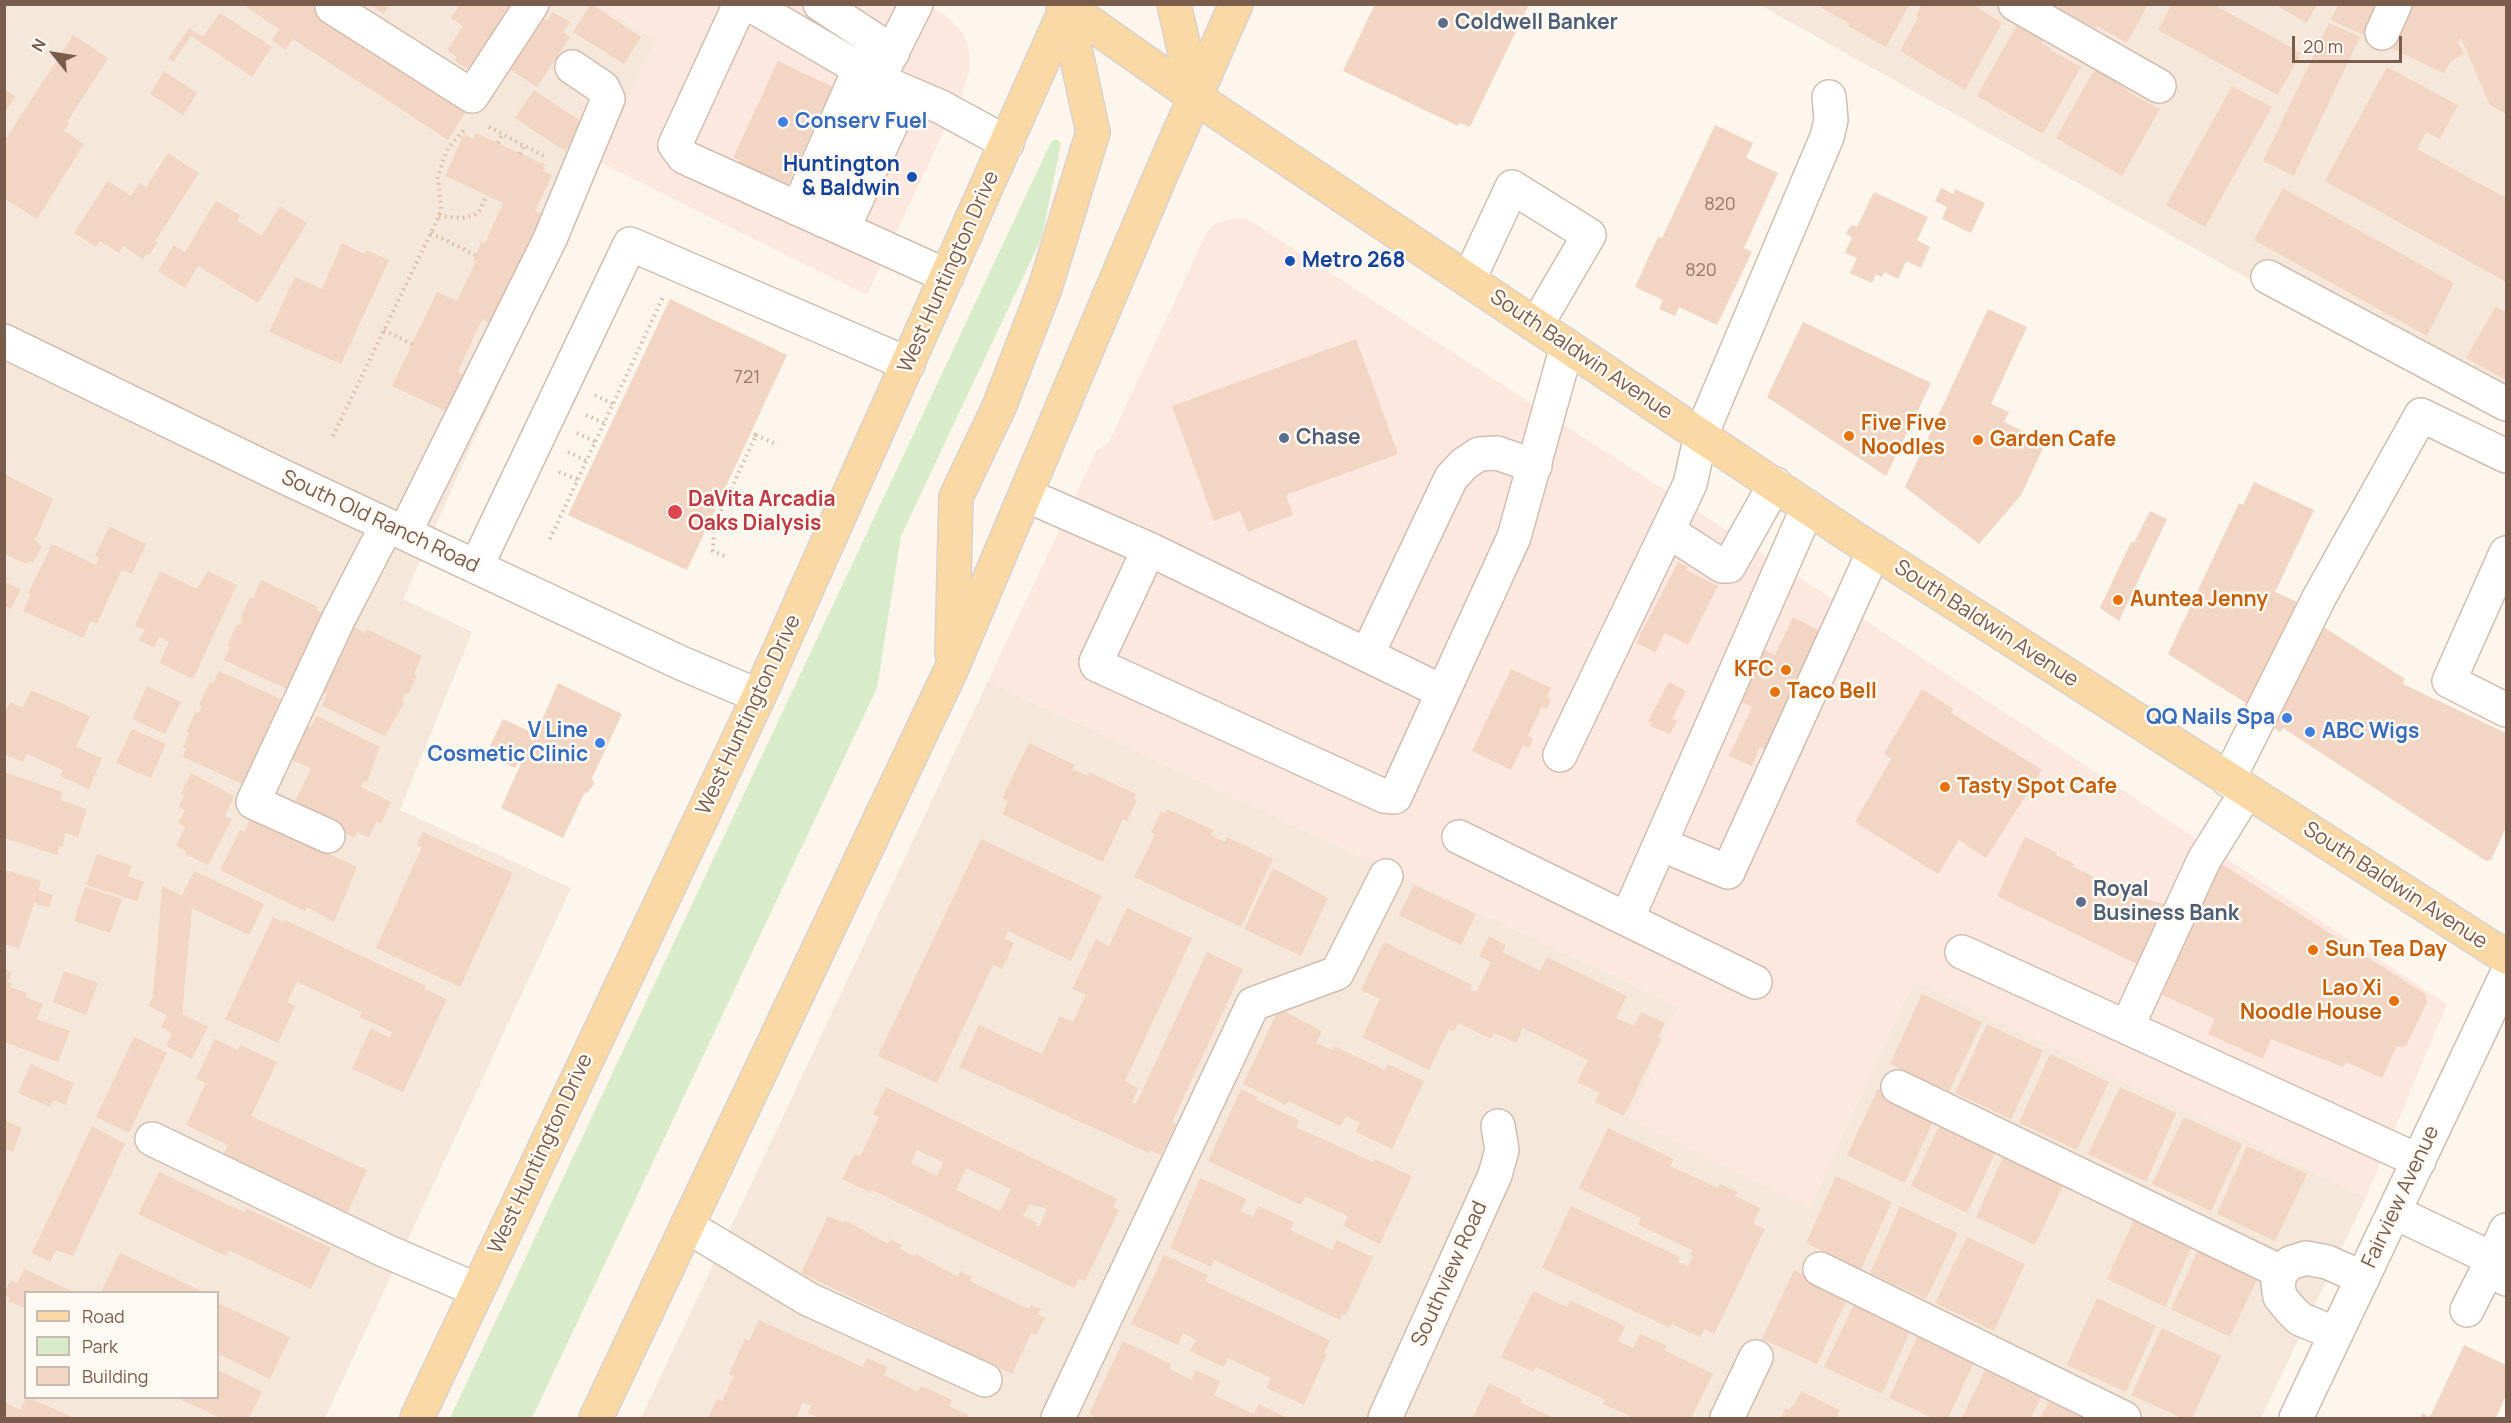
<!DOCTYPE html>
<style>
body{margin:0}
#map{position:relative;width:2511px;height:1423px;overflow:hidden;background:#fdf6ec;font-family:Manrope,sans-serif}
canvas{display:block}
.frame{position:absolute;inset:0;border:6px solid #7a5c4d;pointer-events:none}
.legend{position:absolute;left:24px;top:1291px;width:195px;height:108px;box-sizing:border-box;background:#fffaf3;border:2px solid #cabbb1;margin:0;padding:8px 10px;list-style:none;font-size:18px;color:#7a5c4d}
.legend li{display:flex;align-items:center;gap:12px;height:30px}
.legend b{width:30px;border:2px solid #cabbb1}
.north{position:absolute;left:24px;top:24px;width:60px;height:60px;-webkit-text-stroke:4px #fffaf3;paint-order:stroke;rotate:300deg;font-size:16px;font-weight:700;line-height:24px;text-align:center;color:#7a5c4d}
.north::after{content:'';display:block;margin:auto;width:21px;height:27px;background:#7a5c4d;clip-path:polygon(50% 0,100% 100%,50% 72%,0 100%)}
.scale{position:absolute;left:2292px;top:36px;width:110px;height:27px;box-sizing:border-box;border:3px solid #7a5c4d;border-top:0;padding-left:8px;font-size:18px;line-height:21px;white-space:nowrap;color:#7a5c4d;-webkit-text-stroke:4px #fffaf3;paint-order:stroke}
</style>
<div id="map">
<canvas width="2511" height="1423"></canvas>
<div class="frame"></div>
<ul class="legend">
<li><b style="height:8px;background:#fbd9a5"></b>Road</li>
<li><b style="height:16px;background:#d8ecc9"></b>Park</li>
<li><b style="height:16px;background:#f3d5c3"></b>Building</li>
</ul>
<div class="north">N</div>
<div class="scale">20 m</div>
</div>
<script>
const c = document.querySelector('canvas').getContext('2d');
c.lineJoin = 'round';
function fill(path, color) { c.fillStyle = color; c.fill(path, 'evenodd'); }
const poly = rows => new Path2D(rows.map(r => 'M' + r).join(''));
function stroke(path, color, width, dash) { c.strokeStyle = color; c.lineWidth = width; c.lineCap = dash ? 'butt' : 'round'; c.setLineDash(dash || []); c.stroke(path); }
function drawText(font, color, halo, rows, align = 'center') {
  c.font = font + ' Manrope,sans-serif'; c.lineWidth = 5; c.setLineDash([]); c.textBaseline = 'middle'; c.strokeStyle = halo; c.fillStyle = color; for (const [text, x, y, turn = 0] of rows) {
    c.save(); c.translate(x, y); c.rotate((+turn || 0) * Math.PI / 180); c.textAlign = isNaN(turn) ? turn : align; if (halo) c.strokeText(text, 0, 0); c.fillText(text, 0, 0); c.restore();
  }
}
const residential = poly([
 [5,5,598,5,657,41,582,197,403,599,472,632,400,810,571,888,325,1418,5,1418],
 [26,1292,218,1292,218,1398,26,1398],
 [1760,5,2506,5,2506,423],
 [988,681,1678,1006,1809,1208,1914,980,2366,1197,2261,1418,641,1418]
]);
const commercial = poly([
 [598,5,928,5,946,16,963,33,969,50,970,70,962,93,867,295,599,162,656,41],
 [1246,218,1860,617,2447,1004,2366,1197,1914,981,1809,1208,1630,1119,1678,1006,988,681,1097,450,1108,444,1207,232,1217,223,1231,219]
]);
const green = poly([
 [1056,139,1061,143,1042,237,901,536,877,688,532,1418,450,1418,1051,142]
]);
const building = poly([
 [242,4,309,4,467,110,448,140,293,39,286,50,272,40,279,29],
 [369,4,390,4,384,14],
 [460,4,524,4,478,76,454,60,457,57,447,50,463,26,451,18],
 [591,4,641,37,624,64,573,32],
 [1375,4,1529,4,1470,127,1460,123,1458,126,1343,71],
 [1823,4,1910,4,1886,47,1848,26,1849,23,1821,8],
 [1922,4,1973,4,2002,23,1965,90,1900,51,1918,18,1916,16],
 [2056,4,2148,4,2127,43,2097,26,2096,28,2086,23,2085,25,2054,8],
 [2172,4,2213,4,2301,53,2278,95,2158,30],
 [2274,4,2317,4,2307,23],
 [2411,4,2506,4,2506,114,2490,105,2461,38,2458,43,2464,54,2451,61,2444,73,2390,48],
 [2338,5,2380,5,2365,36,2331,20],
 [553,12,570,22,563,32,570,37,537,87,509,69,542,18,547,21],
 [220,13,272,47,252,77,191,36,173,62,168,59,189,28,203,37],
 [2019,21,2046,37,2042,43,2051,48,2050,50,2081,67,2043,134,1977,96],
 [2329,23,2360,37,2294,176,2263,161],
 [73,35,108,58,67,122,69,123,64,131,84,144,37,219,4,198,4,142],
 [778,61,833,87,788,184,781,181,777,188,735,169,739,160,733,158],
 [2098,63,2126,78,2122,85,2129,92,2160,109,2122,176,2056,138],
 [2387,67,2458,105,2440,139,2426,132,2417,149,2506,198,2506,282,2325,181],
 [164,71,197,93,183,115,150,94],
 [2232,86,2272,107,2205,227,2166,205],
 [4,89,16,96,4,113],
 [534,90,584,123,565,151,515,118],
 [1715,125,1753,143,1746,158,1778,173,1744,248,1752,252,1717,325,1679,307,1675,316,1659,309,1663,300,1635,287,1658,237,1662,238],
 [476,133,545,165,543,171,552,175,535,211,552,219,501,328,482,319,458,372,468,377,450,413,392,386,437,292,457,301,476,261,473,260,482,241,485,243,503,203,445,176,464,134,473,139],
 [168,153,199,173,155,241,158,242,149,255,146,254,143,259,123,246,119,253,100,241,96,247,74,233,108,181,131,196,139,183,146,187],
 [1941,188,1953,194,1955,189,1985,203,1971,233,1942,219,1947,207,1935,201],
 [2283,188,2454,283,2427,336,2254,240],
 [1874,192,1928,217,1917,240,1930,247,1921,268,1906,261,1898,279,1884,272,1882,277,1876,274,1872,283,1850,273,1857,258,1845,253,1852,237,1846,234,1851,225,1857,227],
 [216,201,240,215,237,220,262,236,280,206,307,223,258,303,198,266,185,288,158,271,174,245,185,252],
 [342,243,364,254,366,250,389,260,341,364,269,332,295,277,322,289],
 [670,299,787,355,687,570,568,515],
 [2496,306,2506,312,2506,380,2466,358],
 [1988,309,2027,327,1991,404,2009,412,2004,422,2046,442,2021,495,1979,544,1905,487],
 [1803,322,1931,383,1886,476,1767,397],
 [1356,339,1398,454,1286,495,1293,515,1248,532,1240,511,1214,521,1172,406],
 [4,474,53,499,35,540,42,546,33,563,28,561,27,564,4,554],
 [2254,482,2314,510,2275,592,2302,604,2254,708,2168,654,2239,503,2243,505],
 [2150,511,2167,519,2119,621,2100,608,2131,542,2134,543],
 [109,526,146,544,132,574,122,570,97,623,91,621,83,638,23,611,31,594,28,593,52,544,96,565,99,557,95,556],
 [1678,562,1688,567,1686,570,1718,586,1688,645,1665,633,1655,652,1636,643],
 [160,571,197,589,208,571,237,585,193,679,160,663,169,642,159,637,154,648,139,640,145,630,135,626],
 [4,576,8,578,6,582,21,589,11,609,4,606],
 [261,580,318,607,317,610,328,615,298,680,292,678,287,689,224,660,230,647,227,646,237,624,240,625,243,617,241,616,250,597,253,599],
 [1793,617,1829,636,1774,754,1760,747,1752,766,1729,756,1752,707,1740,701,1764,650,1775,655],
 [2314,621,2405,679,2403,684,2506,733,2506,827,2491,860,2486,861,2283,728,2280,732,2268,724],
 [353,627,365,633,366,629,422,656,414,674,417,676,408,695,405,693,402,701,405,702,385,736,322,706,327,694,323,692],
 [1511,669,1551,688,1547,697,1551,699,1547,709,1542,706,1528,736,1533,739,1529,748,1523,745,1511,770,1472,751],
 [219,671,283,700,249,787,183,757,186,749,183,747,189,733,186,732,196,712,199,713,202,706,199,705,210,682,213,684],
 [1669,682,1686,691,1672,719,1677,721,1670,734,1650,726,1652,723,1648,721],
 [558,683,622,714,592,778,594,784,587,793,585,792,563,838,501,808,523,759,521,758,515,768,486,754,503,719,533,733,531,740,533,741],
 [147,686,181,702,165,734,132,719],
 [1922,689,1953,709,1951,713,2042,770,1986,858,1959,840,1938,874,1855,822,1891,759,1884,754],
 [31,690,90,716,76,747,102,758,89,789,60,776,63,770,27,754,23,762,4,754,4,715,10,702,23,708],
 [317,716,380,747,367,782,364,781,361,787,391,802,381,823,377,821,369,838,357,832,354,838,294,804,311,769,291,759,307,726,310,728],
 [132,729,166,744,151,778,116,763],
 [1029,743,1075,765,1072,769,1087,776,1089,772,1136,794,1134,799,1137,800,1127,821,1123,819,1103,862,1002,814,1008,801,1002,798],
 [4,772,63,792,61,800,87,809,78,837,65,833,63,847,60,846,57,855,4,838],
 [191,773,234,796,225,816,232,819,208,865,185,854,186,851,176,846,185,827,178,823,185,810,179,807,184,795,181,794],
 [1167,809,1213,830,1211,836,1225,842,1227,837,1273,859,1241,927,1134,877,1155,834,1151,832,1161,812,1165,813],
 [251,817,357,867,334,922,307,907,305,911,220,870,240,830,244,832],
 [423,832,513,873,460,987,376,948,422,847,417,845],
 [2025,837,2057,853,2056,855,2074,864,2073,867,2133,895,2138,891,2145,899,2168,905,2139,965,1997,896],
 [981,839,1102,896,1071,961,1008,931,1005,939,1014,943,1002,969,993,965,937,1083,878,1056],
 [97,854,132,866,128,876,144,882,137,901,86,885],
 [2223,865,2425,994,2427,1002,2406,1046,2396,1047,2382,1078,2346,1062,2343,1067,2271,1039,2263,1059,2208,1034,2215,1019,2162,995,2219,868],
 [1273,868,1328,898,1301,956,1244,929],
 [5,870,41,881,38,890,53,895,49,908,36,904,35,901,19,949,5,944],
 [194,871,264,904,249,935,192,908,182,1014,208,1027,192,1059,166,1046,172,1033,161,1027,167,1015,148,1006,153,997,162,886,182,896],
 [1414,885,1476,914,1461,945,1399,915],
 [85,887,122,899,110,933,74,921],
 [1127,908,1192,938,1125,1081,1138,1088,1132,1102,1136,1104,1207,952,1243,969,1172,1122,1176,1124,1161,1155,1150,1150,1149,1153,959,1067,979,1025,1042,1054,1060,1016,1073,1022,1086,995,1072,989,1096,939,1109,946],
 [273,917,284,923,285,920,426,986,425,989,447,999,403,1092,352,1069,371,1028,390,1038,392,1032,360,1017,362,1012,297,982,287,1002,295,1006,278,1043,225,1019],
 [1489,936,1506,945,1502,952,1540,971,1547,957,1627,996,1616,1018,1634,1026,1641,1012,1665,1023,1658,1037,1661,1039,1624,1116,1595,1102,1599,1093,1577,1082,1588,1060,1523,1028,1516,1043,1494,1033,1491,1039,1458,1023,1454,1031,1449,1029,1429,1070,1362,1037,1380,999,1361,990,1384,942,1472,985,1470,989,1476,992,1491,962,1479,956],
 [4,969,12,972,8,982,11,983,10,987,27,993,25,997,43,1004,37,1019,70,1031,58,1062,4,1042],
 [64,971,98,983,86,1015,53,1002],
 [1922,994,1982,1022,1949,1091,1890,1064],
 [1279,1009,1322,1031,1316,1043,1332,1050,1334,1046,1385,1070,1388,1064,1424,1081,1392,1149,1356,1132,1360,1123,1346,1116,1340,1126,1288,1101,1286,1105,1243,1084],
 [1987,1024,2043,1051,2011,1119,1955,1093],
 [134,1037,167,1053,129,1133,96,1117],
 [215,1039,238,1050,240,1045,277,1062,251,1116,367,1170,345,1218,221,1159,228,1145,186,1125,206,1083,196,1079],
 [2050,1054,2109,1082,2077,1150,2019,1123],
 [31,1064,74,1083,65,1105,53,1100,50,1107,18,1093],
 [886,1087,1117,1199,1113,1207,1119,1210,1085,1281,1079,1279,1074,1288,872,1190,871,1193,842,1179,855,1154,860,1157,879,1117,873,1114],
 [917,1150,943,1162,937,1176,911,1163],
 [966,1168,1011,1189,1000,1211,956,1190],
 [1030,1204,1047,1209,1039,1227,1036,1225,1037,1223,1023,1216],
 [2120,1087,2176,1113,2146,1182,2088,1154],
 [1241,1089,1258,1097,1257,1100,1299,1120,1296,1127,1373,1162,1375,1159,1412,1176,1380,1244,1343,1226,1348,1216,1305,1196,1301,1205,1208,1161],
 [1878,1089,1935,1117,1905,1183,1847,1155],
 [2184,1117,2242,1144,2211,1211,2152,1184],
 [4,1120,22,1128,13,1152,4,1149],
 [1942,1120,1998,1147,1967,1213,1911,1186],
 [92,1126,125,1144,73,1256,56,1250,50,1262,32,1253],
 [1608,1128,1674,1159,1670,1166,1718,1188,1720,1184,1738,1192,1735,1196,1760,1208,1753,1223,1765,1229,1714,1334,1704,1329,1700,1337,1672,1324,1670,1328,1542,1268,1571,1206,1680,1257,1678,1262,1688,1266,1693,1256,1690,1254,1692,1250,1638,1225,1641,1218,1579,1188],
 [2247,1146,2307,1174,2275,1241,2217,1214],
 [2006,1151,2066,1179,2035,1245,1976,1217],
 [159,1172,244,1212,246,1208,331,1248,311,1289,229,1250,226,1256,138,1214],
 [1836,1176,1892,1202,1861,1269,1806,1243],
 [1200,1178,1247,1199,1241,1211,1253,1217,1258,1206,1294,1222,1290,1230,1332,1250,1336,1240,1373,1257,1346,1315,1342,1314,1340,1320,1214,1260,1211,1267,1170,1248],
 [1900,1206,1958,1233,1926,1299,1870,1273],
 [2137,1213,2194,1241,2165,1307,2107,1279],
 [828,1216,844,1223,845,1220,888,1244,890,1239,902,1245,900,1249,914,1256,916,1254,958,1277,960,1271,972,1277,970,1281,1029,1309,1031,1305,1041,1309,1038,1314,1045,1318,1036,1335,1031,1333,1012,1374,801,1273],
 [1967,1237,2025,1264,1994,1331,1935,1303],
 [2201,1244,2260,1273,2230,1337,2171,1309],
 [120,1253,204,1292,101,1292],
 [1164,1255,1208,1275,1205,1281,1330,1340,1324,1353,1327,1354,1304,1405,1266,1388,1271,1378,1228,1358,1224,1367,1190,1351,1196,1340,1183,1333,1178,1345,1131,1324],
 [24,1269,74,1292,26,1292,26,1309,8,1301,10,1298,4,1295,10,1280,17,1283],
 [1794,1270,1848,1297,1817,1364,1762,1339],
 [1533,1291,1567,1307,1570,1300,1625,1326,1618,1341,1633,1348,1640,1334,1667,1346,1664,1350,1713,1374,1691,1418,1634,1418,1603,1404,1605,1400,1536,1367,1533,1372,1501,1357],
 [2097,1298,2156,1326,2126,1392,2067,1365],
 [1856,1300,1912,1327,1882,1394,1824,1367],
 [218,1303,290,1337,270,1379,218,1354],
 [759,1320,863,1367,867,1358,888,1367,884,1375,918,1392,921,1386,952,1400,949,1406,968,1415,967,1418,819,1418,808,1413,811,1406,803,1402,796,1418,708,1418,717,1399,722,1401,734,1376,729,1374,745,1339,749,1341],
 [2162,1328,2221,1356,2192,1418,2182,1418,2131,1395],
 [1920,1331,1976,1358,1948,1418,1933,1418,1889,1398],
 [1123,1341,1171,1364,1169,1369,1191,1380,1196,1370,1220,1381,1214,1395,1254,1414,1259,1404,1288,1418,1098,1418,1089,1414],
 [2464,1345,2506,1365,2506,1395,2496,1418,2420,1418,2422,1413,2430,1417],
 [1988,1364,2044,1391,2031,1418,1962,1418],
 [218,1370,262,1392,249,1418,221,1418,177,1398,218,1398],
 [1489,1383,1522,1399,1521,1403,1554,1418,1473,1418],
 [1801,1391,1840,1410,1836,1418,1781,1418,1785,1409,1789,1410,1792,1405,1794,1406],
 [2052,1394,2102,1418,2040,1418],
 [26,1398,30,1398,74,1418,4,1418,4,1402,20,1410]
]);
const path = poly([
 [489,127,546,157],
 [498,143,503,133],
 [520,154,524,145],
 [439,216,462,218,474,215,479,212,487,195],
 [431,233,475,255],
 [384,330,412,344],
 [595,395,613,404],
 [586,415,604,423],
 [577,433,596,442],
 [756,435,778,445],
 [333,436,439,216,441,209,438,178,442,163,449,147,464,130],
 [568,452,587,461],
 [559,472,578,480],
 [731,489,753,498],
 [550,539,663,297],
 [724,556,713,551,714,526,756,435,752,433]
]);
const minor = poly([
 [334,4,332,7,472,96,532,4],
 [740,4,675,145,684,157,947,276],
 [749,4,877,79],
 [820,4,893,52],
 [916,4,878,80,941,107,1007,143],
 [2015,4,2159,86],
 [2382,33,2395,4],
 [798,209,860,68],
 [822,220,884,82],
 [843,229,906,92],
 [2268,277,2506,404],
 [1469,279,1512,187,1589,235,1537,324],
 [4,341,276,473,681,663,759,696],
 [1026,495,1149,549,1096,662,1097,665,1384,796,1395,797,1514,537,1567,346],
 [1668,531,1722,566,1729,566,1775,484],
 [405,532,550,239,608,99,603,88,572,67],
 [1149,549,1443,692],
 [2506,553,2449,681,2506,710],
 [476,567,630,244,908,364],
 [1367,655,1451,478,1464,464,1479,454,1497,453,1535,466],
 [1560,755,1690,484,1701,435,1827,137,1831,120,1829,97],
 [2228,780,2320,596,2421,415,2506,456],
 [328,836,253,802,338,620,387,525],
 [1459,837,1755,982],
 [1660,844,1728,872,1874,551],
 [1627,919,1808,507],
 [1962,952,2419,1161],
 [2127,1027,2204,860,2247,791],
 [1898,1087,2281,1272],
 [152,1139,386,1251,477,1290],
 [2394,1212,2493,1259,2506,1230],
 [687,1226,808,1299,985,1380],
 [1820,1269,2124,1418],
 [2467,1310,2493,1259,2506,1279],
 [2336,1334,2300,1319,2290,1309,2280,1297,2278,1284,2281,1272,2290,1263,2306,1258,2327,1262,2363,1278],
 [1058,1418,1253,1004,1337,973,1386,876],
 [1385,1418,1495,1175,1502,1150,1498,1126],
 [1727,1418,1756,1357],
 [2296,1418,2506,976]
]);
const major = poly([
 [1063,4,1195,97,1852,537,2506,957],
 [1174,4,1195,97],
 [952,653,956,497,999,407,1045,288,1093,132,1066,8],
 [417,1418,759,696,1068,4],
 [596,1418,951,670,1159,179,1236,4]
]);
const markers = [
 [1443,23,6,"#5c6f8a"],
 [783,122,6,"#3f7fe0"],
 [912,177,6,"#1a4fb4"],
 [1290,261,6,"#1a4fb4"],
 [1849,436,6,"#e8710a"],
 [1284,438,6,"#5c6f8a"],
 [1978,440,6,"#e8710a"],
 [675,512,8,"#e0444e"],
 [2118,600,6,"#e8710a"],
 [1786,670,6,"#e8710a"],
 [1775,692,6,"#e8710a"],
 [2287,718,6,"#3f7fe0"],
 [2310,732,6,"#3f7fe0"],
 [600,743,6,"#3f7fe0"],
 [1945,787,6,"#e8710a"],
 [2081,902,6,"#5c6f8a"],
 [2313,950,6,"#e8710a"],
 [2394,1001,6,"#e8710a"]
];
const numberNames = [
 ["820",1720,205],
 ["820",1701,271],
 ["721",747,378]
];
const serviceNames = [
 ["Coldwell Banker",1455,23],
 ["Chase",1296,438],
 ["Royal",2093,890],
 ["Business Bank",2093,914]
];
const shopNames = [
 ["Conserv Fuel",795,122],
 ["QQ Nails Spa",2275,718,"right"],
 ["V Line",588,731,"right"],
 ["Cosmetic Clinic",588,755,"right"],
 ["ABC Wigs",2322,732]
];
const transitNames = [
 ["Huntington",900,165],
 ["& Baldwin",900,189],
 ["Metro 268",1302,261,"left"]
];
const streetNames = [
 ["West Huntington Drive",949,272,-66],
 ["South Baldwin Avenue",1581,355,34],
 ["South Old Ranch Road",380,522,25],
 ["South Baldwin Avenue",1986,624,33],
 ["West Huntington Drive",749,715,-65],
 ["South Baldwin Avenue",2395,886,33],
 ["West Huntington Drive",541,1154,-65],
 ["Fairview Avenue",2401,1197,-65],
 ["Southview Road",1450,1274,-66]
];
const foodNames = [
 ["Five Five",1861,424],
 ["Noodles",1861,448],
 ["Garden Cafe",1990,440],
 ["Auntea Jenny",2130,600],
 ["KFC",1774,670,"right"],
 ["Taco Bell",1787,692],
 ["Tasty Spot Cafe",1957,787],
 ["Sun Tea Day",2325,950],
 ["Lao Xi",2382,989,"right"],
 ["Noodle House",2382,1013,"right"]
];
const healthNames = [
 ["DaVita Arcadia",688,500],
 ["Oaks Dialysis",688,524]
];
fill(residential, '#f5e8da');
fill(commercial, '#fde8e0');
fill(green, '#d8ecc9');
fill(building, '#f3d5c3');
stroke(minor, '#d1beb0', 36);
stroke(major, '#dad1cd', 36);
stroke(path, '#d9b8a5', 4, [1.5, 4.5]);
stroke(minor, '#fff', 33);
stroke(major, '#fbd9a5', 33);
for (const [x, y, r, color] of markers) { const dot = new Path2D(); dot.arc(x, y, r, 0, 2 * Math.PI); c.fillStyle = color; c.fill(dot); stroke(dot, '#fffaf3', 2); }
drawText('18px', '#987a6a', null, numberNames);
drawText('bold 21px', '#4e5e75', '#fffaf3', serviceNames, 'left');
drawText('bold 21px', '#366cbe', '#fffaf3', shopNames, 'left');
drawText('bold 21px', '#164399', '#fffaf3', transitNames, 'right');
drawText('21px', '#7a5c4d', '#fffaf3', streetNames);
drawText('bold 21px', '#c56008', '#fffaf3', foodNames, 'left');
drawText('bold 21px', '#be3a42', '#fffaf3', healthNames, 'left');
</script>
